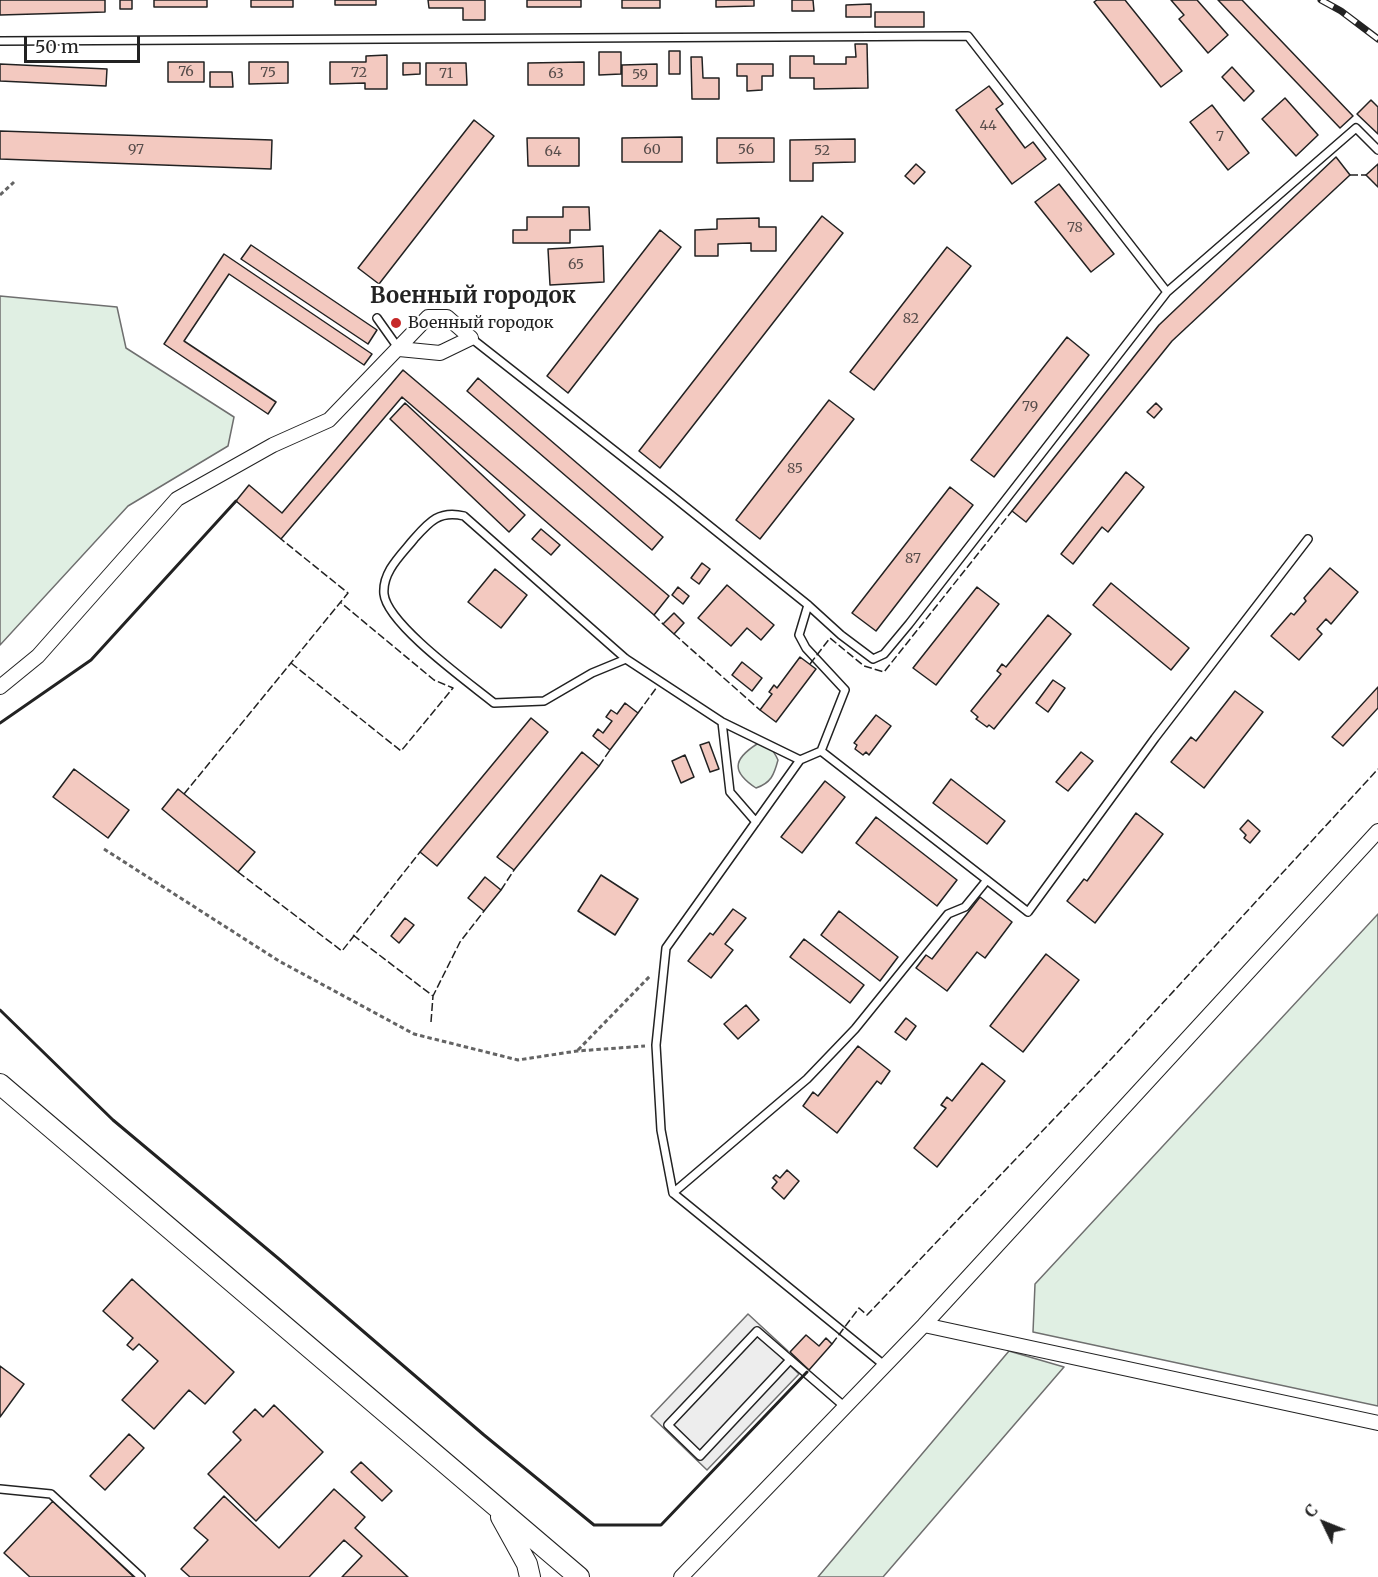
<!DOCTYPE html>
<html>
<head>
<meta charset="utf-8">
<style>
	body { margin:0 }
	#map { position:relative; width:1378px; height:1577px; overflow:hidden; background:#fff; font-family:Merriweather,serif }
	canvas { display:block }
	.north { position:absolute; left:1294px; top:1493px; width:60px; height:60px; -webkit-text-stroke:4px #fff; paint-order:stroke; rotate:313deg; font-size:16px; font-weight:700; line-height:24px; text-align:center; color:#222 }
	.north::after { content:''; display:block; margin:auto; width:21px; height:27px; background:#222; clip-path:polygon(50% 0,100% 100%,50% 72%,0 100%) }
	.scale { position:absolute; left:24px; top:36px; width:116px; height:27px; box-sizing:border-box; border:3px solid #222; border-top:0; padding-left:8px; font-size:18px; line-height:21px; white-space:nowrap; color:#222; -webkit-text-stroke:4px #fff; paint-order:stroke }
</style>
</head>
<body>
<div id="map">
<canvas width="1378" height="1577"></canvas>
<div class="north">С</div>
<div class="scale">50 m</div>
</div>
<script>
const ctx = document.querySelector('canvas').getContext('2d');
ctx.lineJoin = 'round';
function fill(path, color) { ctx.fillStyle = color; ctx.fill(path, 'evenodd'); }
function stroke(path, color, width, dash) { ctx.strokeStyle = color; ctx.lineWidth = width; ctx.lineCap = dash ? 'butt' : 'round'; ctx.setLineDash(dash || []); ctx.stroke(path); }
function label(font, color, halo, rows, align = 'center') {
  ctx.font = font + ' Merriweather,serif'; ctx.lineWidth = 4.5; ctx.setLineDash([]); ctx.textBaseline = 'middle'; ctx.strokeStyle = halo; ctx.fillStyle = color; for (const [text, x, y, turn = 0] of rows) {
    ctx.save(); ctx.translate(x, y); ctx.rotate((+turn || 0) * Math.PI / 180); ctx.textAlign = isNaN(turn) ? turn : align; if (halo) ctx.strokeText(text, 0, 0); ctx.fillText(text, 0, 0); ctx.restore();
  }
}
const green = new Path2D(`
	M0,296L117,307L126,348L234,417L228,446L128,506L0,645Z
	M757,744C769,745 773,749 778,760C774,775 771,783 756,788C732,772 732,760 757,744Z
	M1378,914V1406L1033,1332L1035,1284Z
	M1009,1351L1064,1367L883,1577H818Z`);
const parking = new Path2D(`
	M748,1314L788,1351L782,1358L799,1374L707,1470L651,1416Z`);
const building = new Path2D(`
	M0,0H105V12L0,15Z
	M120,0H132V9H120Z
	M154,0H207V7H154Z
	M251,0H293V7H251Z
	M335,0H376V5H335Z
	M428,0H485V20H463V8H429Z
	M527,0H581V7H527Z
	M622,0H660V8H622Z
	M716,0H754V6L716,7Z
	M792,0H813L814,11H792Z
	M1097,0H1125L1182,71L1161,87L1094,2Z
	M1171,0H1197L1228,35L1208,53L1179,19L1184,15Z
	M1218,0H1242L1353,116L1340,128Z
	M871,4V17H846V5Z
	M875,12H924V27H875Z
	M855,44H867L868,88L814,89V78H790V56H814V64H846V57H856Z
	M669,51H680V74H669Z
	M599,52H621V74L599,75Z
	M387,55V89H365V83L330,84V62H366V56Z
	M691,57H702L703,78H719V99H692Z
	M168,62H204V82H168Z
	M249,62H288V83L249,84Z
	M584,62V85H528V63Z
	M403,63H420V74L403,75Z
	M426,63H466L467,85H426Z
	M0,64L107,69L106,86L0,81Z
	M657,64V86H622V65Z
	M737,64H773V76H762V90L747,91V76H737Z
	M1232,67L1254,91L1244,101L1222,77Z
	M210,72H232L233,87H210Z
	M989,86L1003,104L996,109L1025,148L1033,142L1046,159L1012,184L956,110Z
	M1285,98L1318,135L1296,156L1262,119Z
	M1371,100L1378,107V134L1357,114Z
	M1212,105L1249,153L1228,170L1190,122Z
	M474,120L494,136L379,284L358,268Z
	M0,131L272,140L271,169L0,159Z
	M682,137V162H622V138Z
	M527,138H579V166H528Z
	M717,138H774V162L717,163Z
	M855,139V162L813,163V181H790V140Z
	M1336,157L1350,175L1172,341L1026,522L1012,511L1159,325Z
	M916,164L925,172L914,184L905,176Z
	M1378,164V187L1366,175Z
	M1059,184L1114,254L1091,272L1035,202Z
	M563,207H589L590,230H570V243H513V230H527V217H563Z
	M822,216L843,233L660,468L639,451Z
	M759,218V227H776V251H751V243L718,244V256H695V230L717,229V219Z
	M660,230L681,247L568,393L547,376Z
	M251,245L377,330L368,344L241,259Z
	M603,246L604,282L550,285L548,249Z
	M947,247L971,266L874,390L850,372Z
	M224,254L372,354L364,365L229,274L184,341L276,402L268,414L164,344Z
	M1067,337L1089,355L994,477L971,460Z
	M403,370L669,596L654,615L402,397L281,539L236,501L249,485L282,513Z
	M478,378L663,537L652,550L467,391Z
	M829,400L854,419L760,539L736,520Z
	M405,403L525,515L509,532L390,419Z
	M1156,403L1162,409L1154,418L1147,412Z
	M1126,472L1144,487L1108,532L1102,527L1073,564L1061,554Z
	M950,487L973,505L876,631L852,613Z
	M541,529L560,545L551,555L532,539Z
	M702,563L710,569L699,584L691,578Z
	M1330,568L1358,592L1331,624L1326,619L1317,629L1322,634L1299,660L1271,636L1291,613L1294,615L1306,601L1304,598Z
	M495,569L527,595L501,628L468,602Z
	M1111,583L1189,648L1171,670L1093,605Z
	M727,585L774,625L761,640L747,628L731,646L698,618Z
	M678,587L689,596L683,604L672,595Z
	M977,587L999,604L936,685L913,668Z
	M674,613L684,623L674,634L663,624Z
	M1048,615L1071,634L994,729L989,725L987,727L976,719L978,717L971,711L1001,674L997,671L1002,664L1006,667Z
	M800,657L816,669L776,722L760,710L772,694L769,692L774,685L777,688Z
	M742,662L762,678L752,691L732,675Z
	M1053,680L1065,688L1048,712L1036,703Z
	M1378,687V708L1343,746L1332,737Z
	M1235,691L1263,712L1204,788L1171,762L1191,737L1196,741Z
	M625,703L638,713L610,750L593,736L598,729L603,733L612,721L606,717L611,710L617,714Z
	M876,715L891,726L869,755L866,752L863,755L855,749L857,745L854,743Z
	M531,718L548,732L437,866L420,852Z
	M709,742L719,769L710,772L700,745Z
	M582,752L599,766L514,870L497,857Z
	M1081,752L1093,761L1068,791L1056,782Z
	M685,755L694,777L681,783L672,761Z
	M74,769L129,810L108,838L53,797Z
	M951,779L1005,821L987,844L933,803Z
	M825,781L845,797L802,853L781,837Z
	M178,789L255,852L238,872L162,809Z
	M1136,813L1163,834L1095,923L1067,901L1084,879L1087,881Z
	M876,817L957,880L937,906L856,843Z
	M1248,820L1260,831L1250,843L1244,838L1246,835L1240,829Z
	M601,875L638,899L615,935L578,911Z
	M485,877L501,890L484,911L468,898Z
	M980,897L1012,922L985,958L977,952L947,991L916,968L926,955L932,959Z
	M733,909L746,918L725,944L733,950L711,978L688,961L710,933L713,935Z
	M839,911L898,957L880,981L821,935Z
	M405,918L414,925L399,943L391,936Z
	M804,939L864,985L850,1003L790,957Z
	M1046,954L1079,980L1023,1052L990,1026Z
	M746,1005L759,1020L738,1039L724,1024Z
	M906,1018L916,1026L906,1040L895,1032Z
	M858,1046L890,1071L881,1084L877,1081L837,1133L803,1106L813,1092L818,1096Z
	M982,1063L1005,1081L937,1167L914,1148L946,1108L941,1105L947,1097L952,1101Z
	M787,1170L799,1181L784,1199L772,1188L777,1182L773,1178L776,1175L780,1178Z
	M132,1279L234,1372L205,1404L189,1390L154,1429L122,1400L158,1361L139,1344L133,1350L127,1345L133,1338L103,1311Z
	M806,1335L819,1346L826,1338L832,1344L809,1370L790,1352Z
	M0,1366L24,1384L0,1417Z
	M274,1405L323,1452L256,1521L208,1474L241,1440L233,1432L255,1409L263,1417Z
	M129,1434L144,1448L105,1490L90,1476Z
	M361,1462L392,1491L382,1501L351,1472Z
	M334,1489L365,1517L355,1528L408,1577H342L362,1556L344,1540L309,1577H190L181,1569L208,1540L194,1528L224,1496L279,1548Z
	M53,1501L134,1577H30L4,1553Z`);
const path = new Path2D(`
	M0,195L14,182
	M104,849L279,961L414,1034L518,1060L577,1051L645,1046
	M578,1050L651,975`);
const service = new Path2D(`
	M0,41L968,36L1167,292
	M377,318L399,349
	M471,338L671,495L808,605L841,635L873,659L884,654L909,624L1167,292L1356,128L1378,150
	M808,605L799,635L806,648L845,690L821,751L1028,912L1155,738L1308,539
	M626,659L592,673L544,701L494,703C468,682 387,624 384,594C382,572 401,555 414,539C429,522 439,510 464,516L626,659L722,722L800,760
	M722,722L730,792L756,822
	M673,1193L661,1130L656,1045L666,948L800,760L821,751
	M790,1360L700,1456L668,1425L757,1331L845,1407
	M884,1365L673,1193L807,1079L855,1029L948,914L965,907L987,880
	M0,1489L51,1494L141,1577`);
const minor = new Path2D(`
	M0,687L38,656L177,499L273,445L329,420L428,317H447L471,338L440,353L399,349
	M924,1325L1378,1423
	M681,1577L924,1325L1378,831`);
const secondary = new Path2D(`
	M0,1084L579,1577
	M501,1517L527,1564L530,1577`);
const rail = new Path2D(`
	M1321,0L1341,11L1378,39`);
const fence = new Path2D(`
	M1350,175H1366
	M654,615L663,624
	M674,634L760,710
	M291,663L401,751L453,688L434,680L340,602
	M810,664L830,638L864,666L884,672L1012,511
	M638,713L657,687
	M599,766L610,750
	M184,794L348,593L281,539
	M238,872L342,951L420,852
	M501,890L514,870
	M353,935L433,996L460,942L484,911
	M431,1022L433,996
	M832,1344L859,1308L867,1315L1113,1057L1378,769`);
const wall = new Path2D(`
	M0,723L91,660L236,501
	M0,1010L113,1120L279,1259L484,1435L594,1525H661L807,1372`);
const markers = [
	[396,323,6,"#c62828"]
];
const numberNames = [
	["76",186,72],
	["75",268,73],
	["72",359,73],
	["71",446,74],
	["63",556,74],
	["59",640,75],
	["44",988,126],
	["7",1220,137],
	["97",136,150],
	["60",652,150],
	["56",746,150],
	["52",822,151],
	["64",553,152],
	["78",1075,228],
	["65",576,265],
	["82",911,319],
	["79",1030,407],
	["85",795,469],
	["87",913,559]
];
const poiNames = [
	["Военный городок",408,323]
];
const districtNames = [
	["Военный городок",473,297]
];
fill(green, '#e0efe3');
stroke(green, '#6f6f6f', 1.5);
fill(parking, '#ededed');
stroke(parking, '#6f6f6f', 1.5);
fill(building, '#f3c9c0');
stroke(building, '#222', 1.5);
stroke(service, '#222', 10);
stroke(minor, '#222', 16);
stroke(secondary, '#222', 22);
stroke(path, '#646464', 3, [4.5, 3]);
stroke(service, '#fff', 7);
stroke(minor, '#fff', 14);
stroke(secondary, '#fff', 20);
stroke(rail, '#222', 7);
stroke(rail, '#fff', 4.5, [14]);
stroke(fence, '#222', 1.5, [8, 3]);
stroke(wall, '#222', 3);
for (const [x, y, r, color] of markers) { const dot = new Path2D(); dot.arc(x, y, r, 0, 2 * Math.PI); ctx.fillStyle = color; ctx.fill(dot); stroke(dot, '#fff', 2); }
label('14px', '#564c4a', null, numberNames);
label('16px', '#222', '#fff', poiNames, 'left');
label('bold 22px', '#222', '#fff', districtNames);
</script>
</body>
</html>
